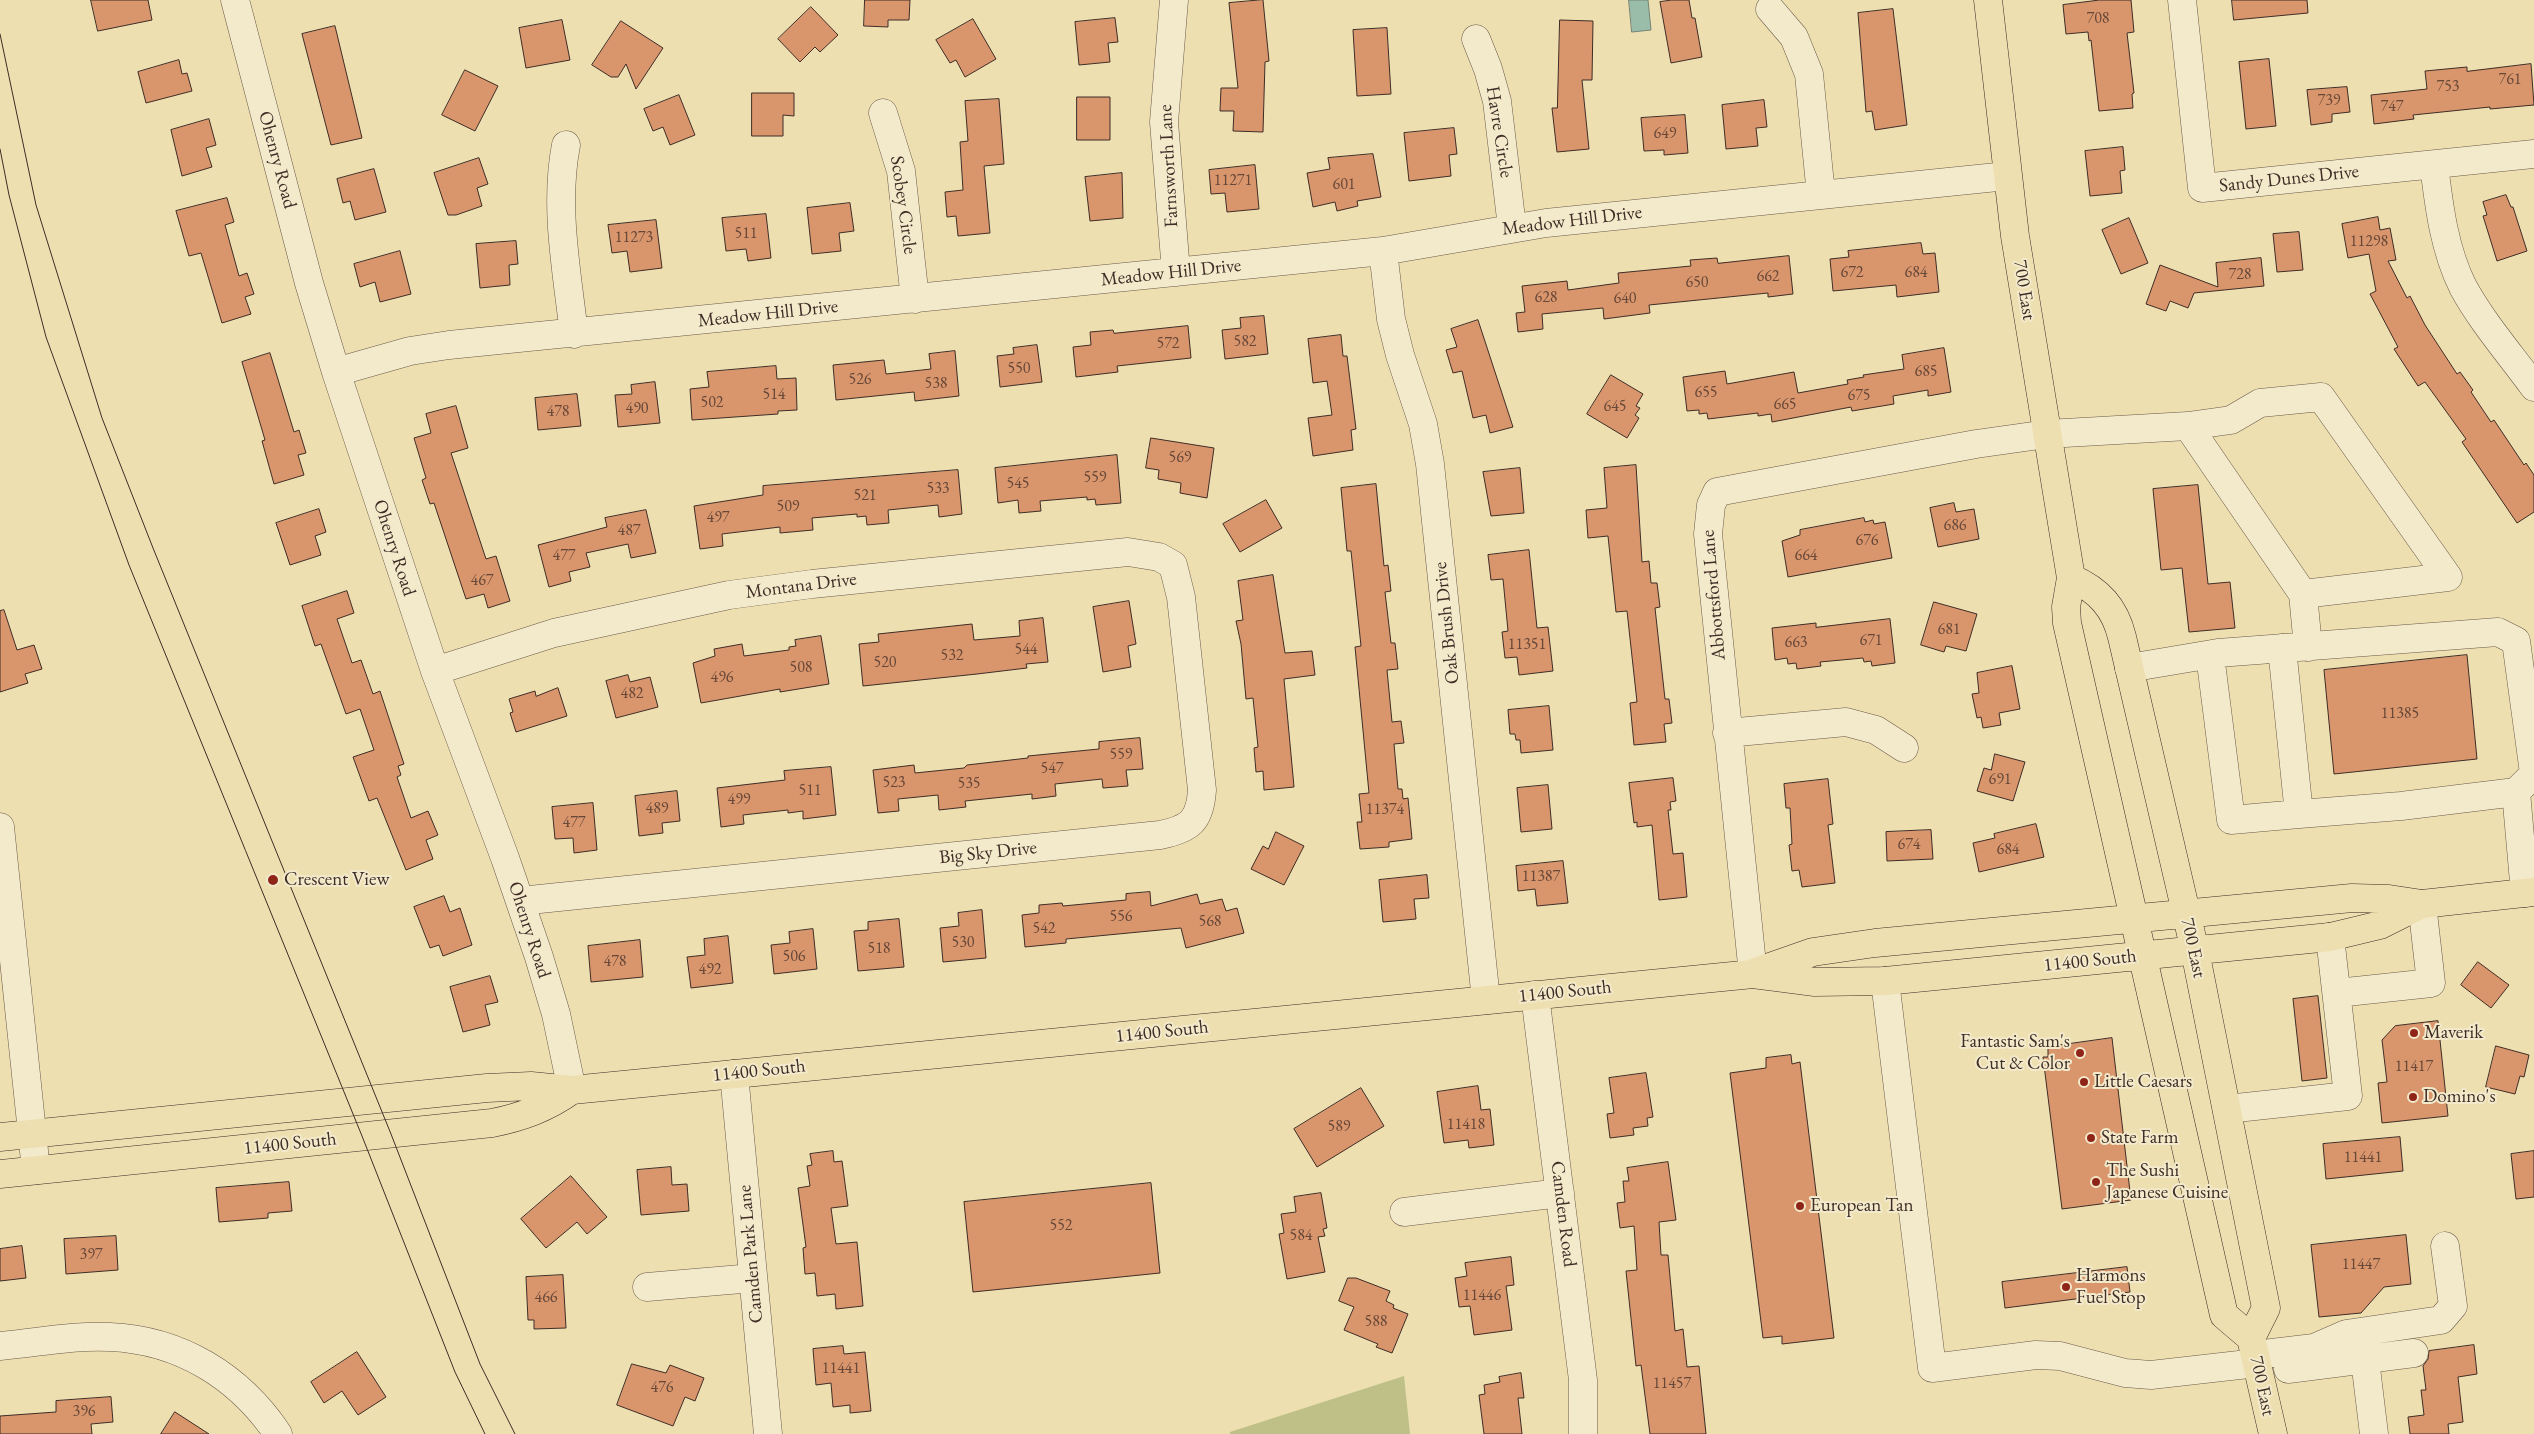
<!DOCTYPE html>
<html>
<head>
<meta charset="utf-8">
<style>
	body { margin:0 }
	canvas { display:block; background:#eddfb0 }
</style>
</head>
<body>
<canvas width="2534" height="1434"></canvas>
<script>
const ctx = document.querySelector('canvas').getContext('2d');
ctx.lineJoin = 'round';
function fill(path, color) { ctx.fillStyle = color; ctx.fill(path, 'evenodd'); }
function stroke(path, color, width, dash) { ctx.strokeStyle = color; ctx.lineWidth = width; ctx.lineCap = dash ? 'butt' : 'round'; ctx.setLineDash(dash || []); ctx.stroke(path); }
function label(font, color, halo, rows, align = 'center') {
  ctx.font = font + ' "EB Garamond",serif'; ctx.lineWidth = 4; ctx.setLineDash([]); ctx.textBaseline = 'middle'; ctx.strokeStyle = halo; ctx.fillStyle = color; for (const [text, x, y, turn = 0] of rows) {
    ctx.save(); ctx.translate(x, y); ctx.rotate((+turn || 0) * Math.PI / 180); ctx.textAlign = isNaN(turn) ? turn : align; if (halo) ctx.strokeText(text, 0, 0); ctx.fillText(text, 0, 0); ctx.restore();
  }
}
const green = new Path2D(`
	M1404,1376L1410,1434H1230V1432Z`);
const water = new Path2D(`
	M1629,0H1648L1651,30L1632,32Z`);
const building = new Path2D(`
	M91,0H148L152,20L98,31Z
	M865,0H910L909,20H888V27L864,26Z
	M1263,0L1269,61L1265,62L1263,132L1233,131L1234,111H1220L1221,88H1238L1229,3Z
	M1672,0H1689L1692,18H1695L1702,57L1671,63L1660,2Z
	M2100,0H2131L2134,32L2127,33L2134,93L2132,94L2133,108L2099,111L2091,40L2089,41L2088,32L2066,34L2063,5Z
	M2232,0H2307L2308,13L2234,20Z
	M811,7L838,35L820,52L815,47L800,62L778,39Z
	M1893,9L1907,125L1875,130L1872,111L1866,112L1858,13Z
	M1115,18L1118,42L1108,43L1110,62L1079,65L1075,22Z
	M973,19L996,59L965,77L956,60L950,63L936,40Z
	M562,20L570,60L526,68L519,28Z
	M1560,20L1593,21L1592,80H1582L1589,149L1557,152L1552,108H1557Z
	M621,21L663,48L636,89L626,64L618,77H611L592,65Z
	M335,26L362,138L331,145L302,34Z
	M1387,28L1391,94L1357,96L1353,30Z
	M2269,59L2276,126L2246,129L2239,62Z
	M179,60L182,74L187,73L192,91L146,103L138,72Z
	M2531,64L2534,105L2490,109V107L2413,115L2414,119L2374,124L2371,95L2427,89L2425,71L2467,67V71Z
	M465,70L498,86L475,131L442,115Z
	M2347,87L2350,112L2332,114V122L2311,125L2307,90Z
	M752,93H794V116L783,115V136H752Z
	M679,95L695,135L670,145L663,127L653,131L644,109Z
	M1077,97H1110V140H1077Z
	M999,99L1004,164L984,166L990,233L958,236L956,216L947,217L945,192L963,190L960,142L968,141L965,101Z
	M1764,100L1767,127L1756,128L1758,146L1726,149L1722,105Z
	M1685,115L1688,153L1664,155V150L1644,151L1641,118Z
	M209,119L216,145L206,148L212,167L182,176L171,130Z
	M1454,128L1457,154L1449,155L1451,176L1409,181L1404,133Z
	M2123,147L2125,170L2120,171L2122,193L2090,196L2085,151Z
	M1373,154L1381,197L1357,201L1358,206L1337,211L1335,202L1313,207L1307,173L1330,169L1328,158Z
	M479,158L488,184L477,188L482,206L456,215H448L434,173Z
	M1255,165L1259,209L1227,212L1225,193L1211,194L1209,170Z
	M374,169L386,212L355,220L350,201L343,203L337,179Z
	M1122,173L1123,218L1090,221L1085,177Z
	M2506,195L2511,207H2513L2527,251L2497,261L2483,216L2487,215L2483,202Z
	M227,198L234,222L225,225L239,276L247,273L254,294L245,297L251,314L222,323L201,253L189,256L176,211Z
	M850,203L854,231L839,233L841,251L812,254L807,208Z
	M766,214L771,258L748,261L746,249L726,251L722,218Z
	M2378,217L2380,230L2390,228L2396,260L2388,261L2407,298L2410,296L2425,325L2457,374L2460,372L2473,390L2471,392L2491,422L2494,420L2524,465L2526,463L2534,475V512L2517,523L2462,442L2466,439L2425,382L2418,386L2394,349L2398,347L2370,294L2376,291L2369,254L2348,258L2342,224Z
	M2129,218L2148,263L2121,274L2102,230Z
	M656,220L662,268L630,272L627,251L612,253L608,225Z
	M2299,232L2303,270L2277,272L2273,234Z
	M516,241L518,264L509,265L510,285L480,288L476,244Z
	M1921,243L1923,254L1935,253L1939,292L1897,297L1896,285L1833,291L1830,259L1849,257L1848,251Z
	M400,251L411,294L380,302L375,282L360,287L354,264Z
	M1789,256L1793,294L1768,297V293L1649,305L1650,313L1604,319L1603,308L1542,314L1543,329L1518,332L1516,313L1525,312L1522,286L1567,281L1568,290L1619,283L1618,273L1691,266L1690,260L1717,258L1718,263Z
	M2261,258L2264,286L2194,293L2188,308L2170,301L2166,311L2146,304L2160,265L2218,287L2216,263Z
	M1264,316L1268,354L1225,359L1222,330L1241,328L1240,318Z
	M1478,320L1513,427L1490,433L1486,415L1473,418L1462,371L1453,373L1446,350L1457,347L1451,329Z
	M1188,326L1191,358L1117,366L1118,372L1076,377L1073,347L1091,345L1090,332L1113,330L1114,333Z
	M1341,335L1343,356H1347L1356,429L1351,430L1353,450L1313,456L1308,418L1332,415L1327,381L1313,383L1308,339Z
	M1037,345L1042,382L1000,387L997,356L1014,354L1013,348Z
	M1944,348L1951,392L1928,396V390L1893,396L1894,404L1852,411L1851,407L1772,422L1771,414L1758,416V413L1708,419L1707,413L1699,414V410L1687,411L1683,377L1725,371L1727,384L1794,372L1798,393L1848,384L1847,380L1864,377L1863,375L1904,369L1902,355Z
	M955,351L959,396L915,401L914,392L836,400L833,365L884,360L886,374L931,369L929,354Z
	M270,353L294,432L299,430L306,453L298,455L304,475L274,484L262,441L265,440L242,362Z
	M776,366L777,379L796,378L797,410L778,411V414L692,420L690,389L709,387L707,372Z
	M1611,375L1643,394L1636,406L1640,408L1635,415L1639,418L1627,438L1587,414Z
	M655,382L660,423L618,427L615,395L632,394L631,385Z
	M577,394L581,426L538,430L535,398Z
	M456,406L468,448L451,453L486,559L496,556L510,601L488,608L484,594L466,599L434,503L430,504L422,480L426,478L414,438L431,433L426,414Z
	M1151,438L1214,448L1207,498L1180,493L1181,483L1158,479L1159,470L1146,468Z
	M1117,455L1121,503L1096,505L1095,499L1087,500V497L1040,501L1041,511L1019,513L1018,500L998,503L995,468Z
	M1636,465L1642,562L1649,561L1651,583H1657L1660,607L1655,608L1665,699H1669L1672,723L1664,724L1666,742L1634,745L1630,703L1637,702L1627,611L1616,612L1608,536L1588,538L1586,510L1607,508L1604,468Z
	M1520,468L1524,513L1491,516L1483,472Z
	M958,470L962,514L939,517L938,505L888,510L889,523L867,525L866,516L857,517V514L812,518L813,530L780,533V527L722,534L723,546L700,549L694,506L763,495V486Z
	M1376,484L1384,566L1388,565L1391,591L1385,592L1391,643H1395L1398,669L1387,670L1392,722L1401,721L1404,743L1394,744L1398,789H1402L1403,799L1408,798L1412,839L1389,842V847L1360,849L1357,822H1362L1359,794L1369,793L1355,647L1361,646L1351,551H1347L1341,488Z
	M2198,485L2208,584L2230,582L2235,628L2189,632L2182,568L2161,570L2153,489Z
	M1266,500L1282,528L1240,552L1223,524Z
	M1954,503L1956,512L1974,509L1979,539L1938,547L1930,508Z
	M319,509L326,532L315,536L321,555L290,565L276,523Z
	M646,510L656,553L631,558L628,544L586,553L590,567L569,572L571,581L549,587L538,545L607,527L605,518Z
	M1864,518L1865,522L1873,520L1874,524L1885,522L1892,558L1788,577L1782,541L1800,535V530Z
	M1529,550L1537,628L1548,627L1553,671L1519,675L1517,657L1505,658L1502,632L1508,631L1503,579L1491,580L1488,555Z
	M1273,575L1285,653L1312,651L1315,675L1284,679L1294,787L1264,790L1263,771L1256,772L1254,748L1258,747L1253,698L1246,699L1241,644L1236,621L1243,620L1238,581Z
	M347,591L354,613L337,619L352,663L361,660L373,694L380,691L404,764L398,766L401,775L397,777L411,818L428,811L438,835L426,840L433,859L406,870L377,798L369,801L353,757L374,750L360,709L346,714L321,644L315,646L302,606Z
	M1129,601L1136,644L1128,646L1131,667L1103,672L1093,607Z
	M1934,602L1977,614L1966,651L1946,646L1944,652L1921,645Z
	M4,610L17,650L34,645L42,669L25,674L28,683L0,692V611Z
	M1043,618L1048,662L1026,664L1027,668L977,674L863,686L859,644L879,642L878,634L972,624L974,640L1020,636L1019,621Z
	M1890,619L1895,663L1872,666L1871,661L1864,662L1863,658L1820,662L1821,666L1797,669L1796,663L1788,664L1787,658L1775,660L1772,628L1816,623V627Z
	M821,636L829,684L780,692V689L701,703L693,663L715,656L714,649L742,644L744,656L789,650V647L796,646L795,640Z
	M2467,655L2477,759L2334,774L2324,670Z
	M2012,666L2020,709L1999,713L2001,725L1983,728L1981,717L1977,718L1972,694L1979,693L1977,673Z
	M628,675L630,682L650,677L658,707L616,718L606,681Z
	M558,688L567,716L516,732L510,713L513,712L509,699L535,691L536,696Z
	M1549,706L1553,750L1521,753L1520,740H1516L1515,734H1510L1508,710Z
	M1140,738L1143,769L1126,770L1128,786L1103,788L1102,779L1055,784L1056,796L1032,799V794L965,801L966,807L939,810L938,795L898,799L899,811L878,813L873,770L914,765L915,773L964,768L967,765L1028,758V756L1099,749V742Z
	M1995,754L2025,762L2013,801L1977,791L1984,768L1991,770Z
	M831,767L836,815L803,819V811L788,813V810L743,815L744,824L721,827L717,788L785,780L784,771Z
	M1673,778L1676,801L1670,802L1671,810H1668L1673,854L1683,853L1687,897L1659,900L1652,825L1637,827V822L1634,823L1629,783Z
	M1828,779L1833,824L1828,825L1835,883L1802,887L1799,870L1792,871L1789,845L1792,844L1790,808H1786L1784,784Z
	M1548,785L1552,829L1521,832L1517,788Z
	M677,791L680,821L662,823L663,833L639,836L635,796Z
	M593,803L597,850L574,853L573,838L555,839L552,807Z
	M2036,824L2044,857L1979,872L1973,843L1995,838L1994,834Z
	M1931,830L1933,859L1887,861L1886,832Z
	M1276,832L1304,846L1284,885L1251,869L1263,846L1268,849Z
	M1563,861L1568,903L1537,906L1535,889L1518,891L1516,866Z
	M1427,875L1429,898L1414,899L1416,919L1383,922L1379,880Z
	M1150,892L1151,906L1197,894L1200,904L1222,899L1226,911L1237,908L1244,933L1186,948L1181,928L1066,939V943L1025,947L1022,915L1039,913V905L1062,903L1063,906L1126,900V894Z
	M444,896L450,912L460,908L472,945L443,956L439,945L430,948L414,907Z
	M982,910L986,958L943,962L940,928L959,926L958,913Z
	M899,919L904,967L858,971L854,931L868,930V922Z
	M813,929L817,969L774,974L771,945L790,943L789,932Z
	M728,936L733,983L691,988L687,957L705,955L704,939Z
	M640,940L643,977L591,982L588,946Z
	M2478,962L2509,985L2491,1008L2461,985Z
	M490,976L498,1002L485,1005L490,1025L463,1032L450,987Z
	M2318,996L2327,1078L2302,1081L2293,999Z
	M2438,1021L2448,1116L2382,1123L2378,1083L2387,1082L2382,1040L2395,1026Z
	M2112,1038L2131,1200L2062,1209L2043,1057H2048V1047Z
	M2496,1046L2529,1055L2524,1077L2520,1076L2515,1094L2486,1087Z
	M1791,1055L1792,1064L1800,1062L1834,1338L1782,1344V1336L1763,1338L1730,1073L1766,1068V1058Z
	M1646,1073L1653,1117L1647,1118L1648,1126L1633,1128L1634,1135L1610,1138L1607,1114L1614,1113L1609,1078Z
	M1478,1086L1481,1110L1490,1109L1494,1145L1469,1148L1468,1140L1444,1143L1437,1092Z
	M1361,1088L1384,1126L1317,1167L1294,1129Z
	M2400,1137L2403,1171L2326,1179L2323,1144Z
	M833,1151L834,1162L842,1161L848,1206L831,1208L836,1244L857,1242L863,1306L836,1309L835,1294L817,1296L815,1273L805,1274L803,1248L806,1247L798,1188L810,1186L807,1166L812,1165L810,1154Z
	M2534,1151V1197L2516,1199L2511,1154Z
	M1668,1162L1676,1220L1659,1222L1661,1255H1668L1675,1331L1683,1329L1687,1367L1699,1366L1706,1434H1650L1641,1365L1636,1366L1626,1271L1637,1270L1634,1226L1620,1228L1617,1203L1625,1202L1623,1181H1629L1627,1168Z
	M671,1167L672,1185L687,1184L689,1211L641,1215L637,1170Z
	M571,1176L607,1217L587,1234L577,1222L546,1248L521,1219Z
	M289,1182L292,1211L268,1213V1218L219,1222L216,1188Z
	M1151,1183L1160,1273L973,1292L964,1202Z
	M1321,1193L1327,1228L1323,1229L1325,1236L1318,1237L1325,1272L1287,1279L1279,1234L1284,1233L1281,1214L1296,1212L1294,1197Z
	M2406,1235L2411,1284L2384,1287L2361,1313L2319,1317L2311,1245Z
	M116,1236L118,1270L66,1274L64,1239Z
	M22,1246L26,1278L0,1281V1249Z
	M1511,1257L1514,1285L1506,1286L1512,1330L1474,1335L1470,1306L1459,1307L1455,1278L1467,1276L1465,1263Z
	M2127,1267L2130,1292L2005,1308L2002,1282Z
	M563,1275L566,1328L534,1329V1320H528L526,1277Z
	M1348,1278H1356L1390,1291L1386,1301L1394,1305L1393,1308L1408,1314L1392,1353L1376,1347L1378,1344L1344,1330L1354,1307L1339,1301Z
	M2474,1345L2477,1374L2458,1377L2463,1422L2448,1424L2449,1434H2410L2408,1417L2424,1415L2421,1390H2426L2423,1366L2428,1359L2429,1351Z
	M843,1346L844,1354L865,1352L871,1411L850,1413V1405L833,1407L831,1383L816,1385L813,1349Z
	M357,1352L386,1397L358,1415L342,1391L324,1403L311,1382Z
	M632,1364L666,1373L670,1365L704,1378L695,1401L685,1397L673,1426L617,1405Z
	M1521,1373L1524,1398H1518L1522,1434H1484L1479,1395L1485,1394L1484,1385L1500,1382L1499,1377Z
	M111,1397L113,1422L91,1424L92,1434H0V1416L56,1412V1401Z
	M175,1412L209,1434H161Z`);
const minor = new Path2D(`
	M235,0L309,283L336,372L435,671L505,858L539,957L556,1014L572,1090
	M1174,0L1164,122L1176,272
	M2182,0L2202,188L2534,154
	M1770,9L1794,37L1809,74L1821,195
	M1476,39L1488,69L1497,101L1512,227
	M883,113L901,171L915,299
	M566,145C554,207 567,272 574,334
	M2434,165C2439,206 2444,249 2463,287C2482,322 2510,354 2534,387
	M1383,251L1391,319L1400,355L1423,424L1430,464L1486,1000
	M336,372L410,351L449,345L1383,251L1546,223L2007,176
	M2303,594L2308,647
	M2282,648L2299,814L2401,806L2516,792
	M2210,655L2231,820L2299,814
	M2129,668L2218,653L2498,632L2516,641L2534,773
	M435,671L554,633L729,595L812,584L1128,552L1159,557L1173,565L1181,597L1202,790C1200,821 1190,829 1160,835L520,901
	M1727,733L1846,722L1876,730L1904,748
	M0,827L36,1170
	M2525,893L2516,792L2528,780
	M1753,974L1708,534L1711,505L1717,492L1976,444L2047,434L2188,426L2231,420L2260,403L2321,397L2448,577L2303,594L2188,426
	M1885,981L1932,1368L2036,1355L2060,1356L2125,1373L2151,1375L2257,1363
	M2337,993L2431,983L2422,904
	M1535,995L1583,1380V1434
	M734,1074L768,1434
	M2227,1109L2348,1096L2330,937
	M1404,1212L1560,1193
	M647,1287L753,1278
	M0,1346C36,1343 74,1335 110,1337C180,1340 239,1376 278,1434
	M2255,1355L2314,1348L2346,1334L2441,1320L2453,1306L2445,1246
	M2365,1360L2374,1434
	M2288,1369L2414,1353`);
const major = new Path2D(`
	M1988,0L2015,236L2071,578L2066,607L2067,623L2224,1315L2251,1338L2273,1434
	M2071,578C2099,590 2115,608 2122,637L2195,951L2266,1308L2251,1338
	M1753,973L1813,952L1875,943L2352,898L2389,899L2422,904L2534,892
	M0,1137L487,1088L531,1086L572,1090L1753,974L1815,982L1885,981L2330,937L2380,925L2422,904
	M0,1174L492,1123C522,1117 547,1108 572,1090`);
const tram = new Path2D(`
	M0,34L36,205L102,418L153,548L391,1134L480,1364L515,1434
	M0,149L9,195L46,337L129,565L362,1136L455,1372L485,1434`);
const markers = [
	[273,880,6,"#8f2418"],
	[2414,1033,5,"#8f2418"],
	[2080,1053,5,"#8f2418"],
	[2084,1082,5,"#8f2418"],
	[2413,1097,5,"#8f2418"],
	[2091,1138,5,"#8f2418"],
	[2096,1182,5,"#8f2418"],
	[1800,1206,5,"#8f2418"],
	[2066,1287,5,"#8f2418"]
];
const numberNames = [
	["708",2098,19],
	["761",2510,80],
	["753",2448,87],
	["739",2329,101],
	["747",2392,107],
	["649",1665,134],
	["11271",1233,181],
	["601",1344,185],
	["511",746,234],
	["11273",634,238],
	["11298",2369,242],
	["672",1852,273],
	["684",1916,273],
	["728",2240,275],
	["662",1768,277],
	["650",1697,283],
	["628",1546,298],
	["640",1625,299],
	["582",1245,342],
	["572",1168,344],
	["550",1019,369],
	["685",1926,372],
	["526",860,380],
	["538",936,384],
	["655",1706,393],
	["514",774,395],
	["675",1859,396],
	["502",712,403],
	["665",1785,405],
	["645",1615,407],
	["490",637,409],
	["478",558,412],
	["569",1180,458],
	["559",1095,478],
	["545",1018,484],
	["533",938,489],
	["521",865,496],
	["509",788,507],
	["497",718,518],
	["686",1955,526],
	["487",629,531],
	["676",1867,541],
	["477",564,556],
	["664",1806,556],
	["467",482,581],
	["681",1949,630],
	["671",1871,641],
	["663",1796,643],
	["11351",1527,645],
	["544",1026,650],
	["532",952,656],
	["520",885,663],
	["508",801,668],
	["496",722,678],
	["482",632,694],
	["11385",2400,714],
	["559",1121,755],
	["547",1052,769],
	["691",2000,780],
	["523",894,783],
	["535",969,784],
	["511",810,791],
	["499",739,800],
	["489",657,809],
	["11374",1385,810],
	["477",574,823],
	["674",1909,845],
	["684",2008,850],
	["11387",1541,877],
	["556",1121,917],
	["568",1210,922],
	["542",1044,929],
	["530",963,943],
	["518",879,949],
	["506",794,957],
	["478",615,962],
	["492",710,970],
	["11417",2414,1067],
	["11418",1466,1125],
	["589",1339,1127],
	["11441",2363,1158],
	["552",1061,1226],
	["584",1301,1236],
	["397",91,1255],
	["11447",2361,1265],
	["11446",1482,1296],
	["466",546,1298],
	["588",1376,1322],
	["11441",841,1369],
	["11457",1672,1384],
	["476",662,1388],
	["396",84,1412]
];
const streetNames = [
	["Havre Circle",1499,132,81],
	["Ohenry Road",277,160,75],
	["Farnsworth Lane",1169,166,-93],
	["Sandy Dunes Drive",2289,179,-6],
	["Scobey Circle",903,205,82],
	["Meadow Hill Drive",1572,221,-7],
	["Meadow Hill Drive",1171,273,-6],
	["700 East",2024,290,81],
	["Meadow Hill Drive",768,314,-6],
	["Ohenry Road",394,548,72],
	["Montana Drive",801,586,-7],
	["Abbottsford Lane",1714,595,-95],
	["Oak Brush Drive",1447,623,-96],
	["Big Sky Drive",988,853,-6],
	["Ohenry Road",529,930,72],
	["700 East",2193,948,78],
	["11400 South",2090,961,-6],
	["11400 South",1565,992,-6],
	["11400 South",1162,1032,-6],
	["11400 South",759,1071,-6],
	["11400 South",290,1144,-6],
	["Camden Road",1563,1214,83],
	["Camden Park Lane",751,1254,-95],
	["700 East",2262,1386,78]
];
const poiNames = [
	["Crescent View",284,880],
	["Maverik",2424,1033],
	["Fantastic Sam's",2070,1042,"right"],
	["Cut & Color",2070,1064,"right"],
	["Little Caesars",2094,1082],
	["Domino's",2423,1097],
	["State Farm",2101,1138],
	["The Sushi",2106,1171],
	["Japanese Cuisine",2106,1193],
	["European Tan",1810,1206],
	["Harmons",2076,1276],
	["Fuel Stop",2076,1298]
];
fill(green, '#bfc087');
fill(water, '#99bda9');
stroke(water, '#758375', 1);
fill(building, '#d9956c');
stroke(building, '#3f2d26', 1);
stroke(minor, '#6a5a48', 29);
stroke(major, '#3f2d26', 29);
stroke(minor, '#f3eacc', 28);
stroke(major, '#eddfb0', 28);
stroke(tram, '#3f2d26', 1);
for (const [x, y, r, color] of markers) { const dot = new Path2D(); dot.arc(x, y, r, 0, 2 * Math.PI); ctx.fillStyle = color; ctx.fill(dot); stroke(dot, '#f3eacc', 2); }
label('16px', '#664738', null, numberNames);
label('19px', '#3f2d26', '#f3eacc', streetNames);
label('19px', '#3f2d26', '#f3eacc', poiNames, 'left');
</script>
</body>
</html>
